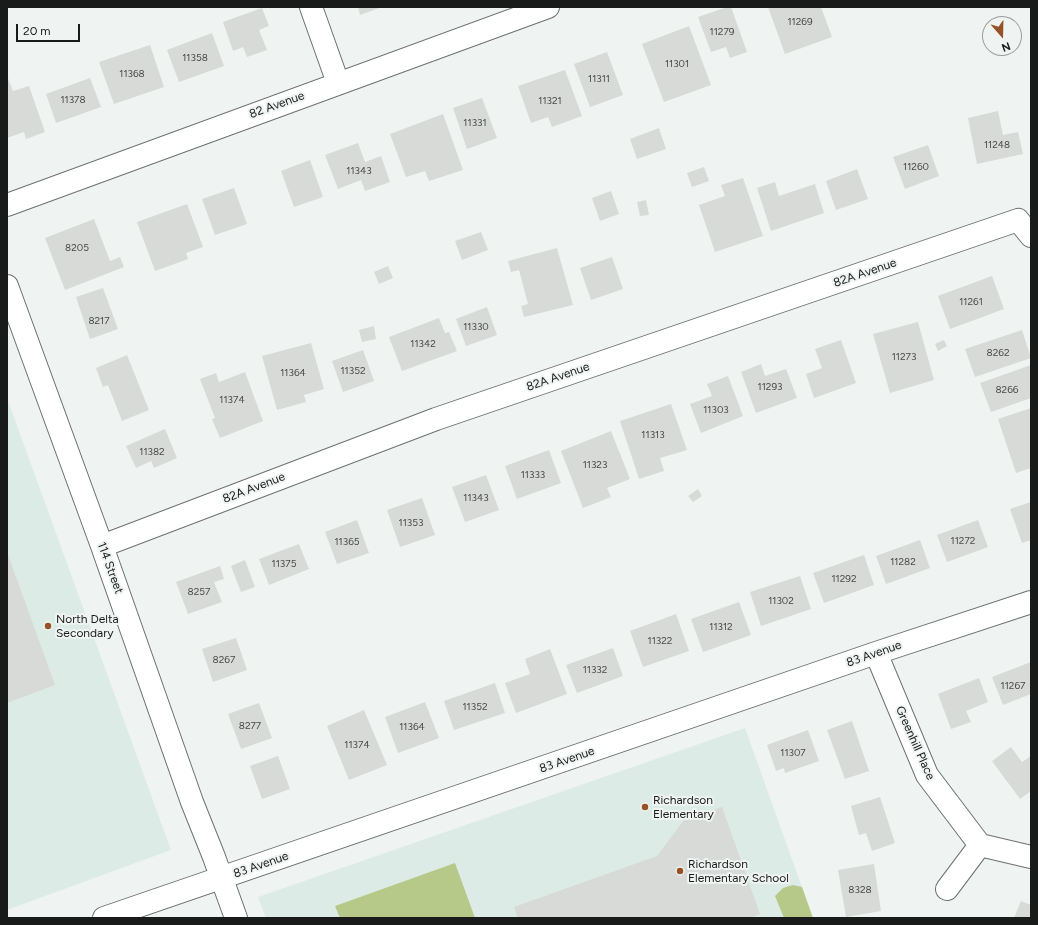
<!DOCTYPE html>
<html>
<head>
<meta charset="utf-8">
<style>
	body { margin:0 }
	#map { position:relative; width:1038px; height:925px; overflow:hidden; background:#eff4f2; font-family:Figtree,sans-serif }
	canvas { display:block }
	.frame { position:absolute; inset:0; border:8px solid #191b1b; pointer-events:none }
	.north { position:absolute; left:982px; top:16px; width:40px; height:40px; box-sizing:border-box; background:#eff4f2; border:1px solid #999d9c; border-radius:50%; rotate:160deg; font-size:11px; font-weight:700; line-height:16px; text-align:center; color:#191b1b }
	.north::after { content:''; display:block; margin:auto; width:14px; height:18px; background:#975127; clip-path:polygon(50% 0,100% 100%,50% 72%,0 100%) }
	.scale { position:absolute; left:16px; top:24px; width:64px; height:18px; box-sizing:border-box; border:2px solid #191b1b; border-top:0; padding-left:5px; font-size:12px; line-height:14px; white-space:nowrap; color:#191b1b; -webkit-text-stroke:3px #eff4f2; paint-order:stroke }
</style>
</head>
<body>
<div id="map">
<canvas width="1038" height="925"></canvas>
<div class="frame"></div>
<div class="north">N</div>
<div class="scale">20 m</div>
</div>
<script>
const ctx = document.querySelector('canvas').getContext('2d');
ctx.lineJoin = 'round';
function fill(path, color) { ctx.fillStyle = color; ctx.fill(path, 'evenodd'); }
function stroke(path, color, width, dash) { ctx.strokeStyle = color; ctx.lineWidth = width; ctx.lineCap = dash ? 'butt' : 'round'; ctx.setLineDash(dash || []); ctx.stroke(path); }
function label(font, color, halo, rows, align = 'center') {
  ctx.font = font + ' Figtree,sans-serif'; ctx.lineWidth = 4; ctx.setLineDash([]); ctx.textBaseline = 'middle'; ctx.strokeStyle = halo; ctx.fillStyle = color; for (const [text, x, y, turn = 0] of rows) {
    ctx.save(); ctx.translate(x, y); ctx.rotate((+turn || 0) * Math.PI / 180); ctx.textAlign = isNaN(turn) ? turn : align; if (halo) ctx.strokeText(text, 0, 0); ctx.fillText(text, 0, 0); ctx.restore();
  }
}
const built = new Path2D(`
	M7,398L171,850L7,910Z
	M745,728L813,918H266L258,897Z`);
const green = new Path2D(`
	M455,863L475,918H340L335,906Z
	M793,885L802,887L813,918H784L775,896L783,888Z`);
const building = new Path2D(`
	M358,7H382L360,15Z
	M727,7H731L747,52L730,58L726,47L711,52L698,17Z
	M768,7H821L832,37L785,54Z
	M262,8L269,26L259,30L267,50L247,57L243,47L233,51L223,22Z
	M689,26L711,85L664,102L642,44Z
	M212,33L224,66L179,82L167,50Z
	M150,45L164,87L114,104L99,62Z
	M607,52L623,95L590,107L574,64Z
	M565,70L582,116L552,127L548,117L531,123L518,86Z
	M7,76L13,91L29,86L45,132L26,139L24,132L7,138Z
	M90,78L101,107L56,123L46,94Z
	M482,98L497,138L467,149L453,108Z
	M998,111L1003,135L1018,132L1023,154L977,164L968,118Z
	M443,114L463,170L429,181L425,171L406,177L390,134Z
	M659,128L666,149L637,159L630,139Z
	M358,143L365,162L381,156L390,182L365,191L361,180L338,189L325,155Z
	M928,145L939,176L905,189L893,157Z
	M310,160L323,197L294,207L281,171Z
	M704,167L709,181L692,187L687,173Z
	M857,169L868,199L836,210L826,181Z
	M743,178L763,236L715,252L699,205L725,196L721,185Z
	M775,182L779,196L815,184L824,213L771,231L757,188Z
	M234,188L247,224L215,235L202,199Z
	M611,191L619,214L600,221L592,198Z
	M646,200L649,215L640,216L637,202Z
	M187,204L203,247L186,253L188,259L155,271L137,222Z
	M94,219L110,261L120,257L124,267L65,290L45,238Z
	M481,232L488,250L462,260L455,241Z
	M557,248L573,305L524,317L521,306L528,304L519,270L511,272L508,261Z
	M612,257L623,289L591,300L580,268Z
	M388,266L393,278L379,284L374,272Z
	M992,276L1004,309L950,329L938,296Z
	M103,288L118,329L90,339L76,297Z
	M487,307L497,335L466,346L456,319Z
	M439,318L445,333L449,332L457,351L402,371L389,337Z
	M918,322L934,380L890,393L873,334Z
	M374,326L376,339L362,342L359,330Z
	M1022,330L1031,358L975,377L965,349Z
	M841,340L856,383L814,398L806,374L822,368L815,349Z
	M944,340L947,346L938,351L935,344Z
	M311,343L324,389L304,395L306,402L277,410L262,356Z
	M363,350L374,381L343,392L332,361Z
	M127,355L149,410L122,421L108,385L103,387L96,368Z
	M761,364L765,376L786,369L797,398L756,413L741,372Z
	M1031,365V398L991,412L980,383Z
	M245,372L263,421L220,438L212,419L215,418L200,379L216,373L219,382Z
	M728,376L743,416L701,433L690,404L712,396L707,384Z
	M671,404L687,450L660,458L664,471L639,479L620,421Z
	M1031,408V468L1016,473L998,419Z
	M165,429L177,458L154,468L151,461L136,468L126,446Z
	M611,431L630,479L607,488L611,497L583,508L561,451Z
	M549,450L561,483L517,499L505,466Z
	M486,475L499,510L465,522L452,487Z
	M698,489L702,496L693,502L688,496Z
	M422,498L435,535L400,547L387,510Z
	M1031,502V540L1022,543L1010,509Z
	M357,520L369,553L337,564L325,532Z
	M978,520L988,547L947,562L937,535Z
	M920,540L930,568L886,584L876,556Z
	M299,544L309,569L269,585L259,559Z
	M7,552L55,685L7,703Z
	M864,555L874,585L824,603L813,573Z
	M245,560L255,587L241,592L231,566Z
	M220,566L224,579L214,582L222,602L188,614L176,582Z
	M800,576L811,609L761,626L750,592Z
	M739,602L751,635L703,652L691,619Z
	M676,614L689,651L643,667L630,631Z
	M236,638L247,670L213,682L202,649Z
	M613,648L623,676L577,693L566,665Z
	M550,649L567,694L516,713L505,683L530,674L525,659Z
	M1031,662V694L1003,705L992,677Z
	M979,678L988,702L966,711L971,722L951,729L938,694Z
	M495,683L505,713L454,730L444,701Z
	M425,702L439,738L398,753L385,717Z
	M259,703L272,738L241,749L228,714Z
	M364,710L387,765L349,780L327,726Z
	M852,721L869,771L845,779L827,730Z
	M808,730L819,761L785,773L784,768L776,771L767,745Z
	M1011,747L1022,762L1031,756V791L1020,799L992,761Z
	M278,756L290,789L262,799L250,766Z
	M880,797L895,843L872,851L866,833L859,835L851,806Z
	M722,807L760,914L750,918H518L514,907L657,856L684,820Z
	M874,864L881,911L846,917L838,870Z
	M1021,901L1031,905V918H1014Z`);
const minor = new Path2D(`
	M311,7L338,83
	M7,205L548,7
	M7,286L102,546L192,802L214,857L236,918
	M102,546L436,419L1018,220L1031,236
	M876,653L927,775L980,845L1031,857
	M947,889L980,845
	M104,918L876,653L1031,602`);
const markers = [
	[48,626,4,"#975127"],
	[645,807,4,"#975127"],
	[680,871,4,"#975127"]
];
const numberNames = [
	["11269",800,22],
	["11279",722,32],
	["11358",195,58],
	["11301",677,64],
	["11368",132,74],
	["11311",599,79],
	["11378",73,100],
	["11321",550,101],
	["11331",475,123],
	["11248",997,145],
	["11260",916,167],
	["11343",359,171],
	["8205",77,248],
	["11261",971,302],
	["8217",99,321],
	["11330",476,327],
	["11342",423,344],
	["8262",998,353],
	["11273",904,357],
	["11352",353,371],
	["11364",293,373],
	["11293",770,387],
	["8266",1007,390],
	["11374",232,400],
	["11303",716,410],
	["11313",653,435],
	["11382",152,452],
	["11323",595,465],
	["11333",533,475],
	["11343",476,498],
	["11353",411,523],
	["11272",963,541],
	["11365",347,542],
	["11282",903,562],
	["11375",284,564],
	["11292",844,579],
	["8257",199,592],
	["11302",781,601],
	["11312",721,627],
	["11322",660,641],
	["8267",224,660],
	["11332",595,670],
	["11267",1013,686],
	["11352",475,707],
	["8277",250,726],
	["11364",412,727],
	["11374",357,745],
	["11307",793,753],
	["8328",860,890]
];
const streetNames = [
	["82 Avenue",277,105,-20],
	["82A Avenue",865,273,-19],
	["82A Avenue",558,377,-19],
	["82A Avenue",254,488,-21],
	["114 Street",110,568,70],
	["83 Avenue",874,654,-19],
	["Greenhill Place",915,743,66],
	["83 Avenue",567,760,-19],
	["83 Avenue",261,865,-19]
];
const poiNames = [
	["North Delta",56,619],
	["Secondary",56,633],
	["Richardson",653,800],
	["Elementary",653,814],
	["Richardson",688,864],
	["Elementary School",688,878]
];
fill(built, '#ddebe6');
fill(green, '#b6c989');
fill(building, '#d7dad7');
stroke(minor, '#6c716f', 24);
stroke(minor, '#fff', 22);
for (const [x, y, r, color] of markers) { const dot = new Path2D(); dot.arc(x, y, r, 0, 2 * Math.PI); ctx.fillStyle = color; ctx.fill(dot); stroke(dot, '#eff4f2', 1.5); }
label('10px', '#484b4a', null, numberNames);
label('12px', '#191b1b', '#eff4f2', streetNames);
label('12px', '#191b1b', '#eff4f2', poiNames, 'left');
</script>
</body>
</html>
